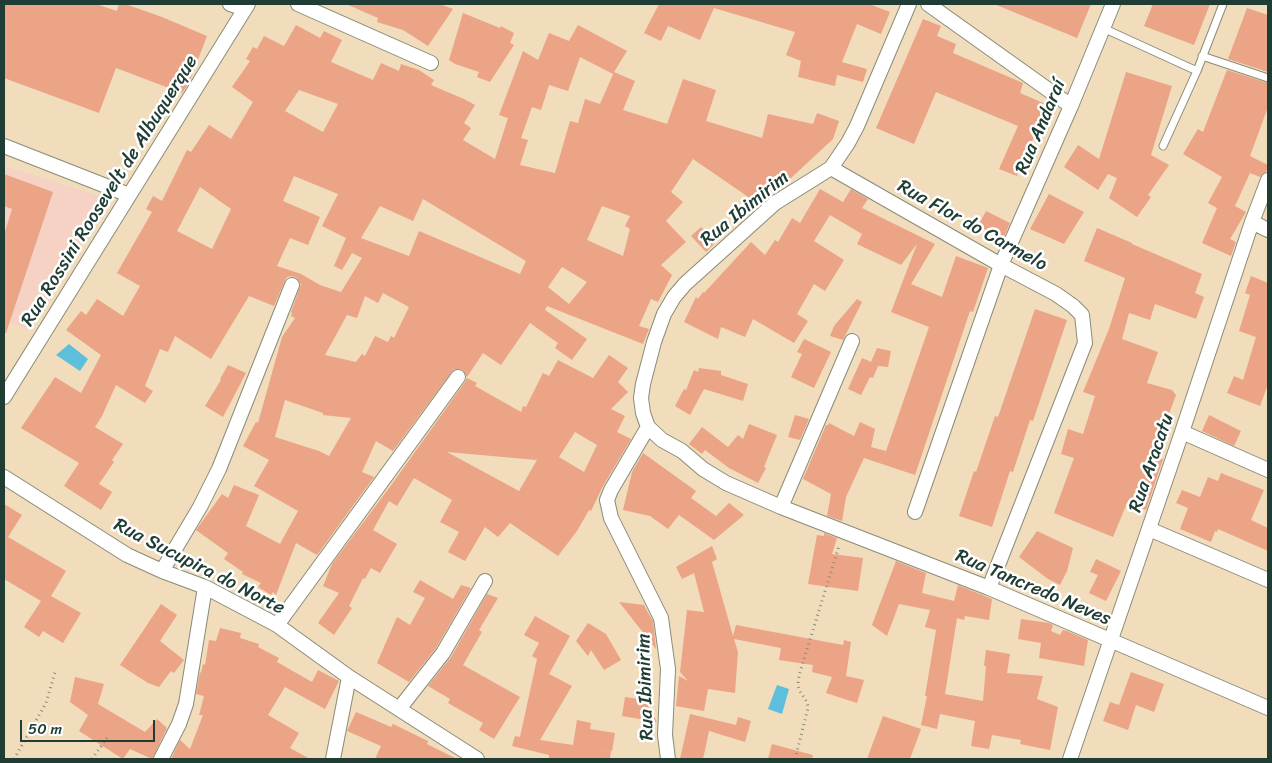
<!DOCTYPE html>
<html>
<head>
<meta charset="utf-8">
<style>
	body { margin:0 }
	#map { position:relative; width:1272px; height:763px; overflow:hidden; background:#f1dcbc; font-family:Sriracha,sans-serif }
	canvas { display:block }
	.frame { position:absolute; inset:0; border:5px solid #1f3d34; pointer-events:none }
	.scale { position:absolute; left:20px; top:720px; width:135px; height:22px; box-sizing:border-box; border:2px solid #1f3d34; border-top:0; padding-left:6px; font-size:15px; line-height:18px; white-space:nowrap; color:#1f3d34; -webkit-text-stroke:4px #fff; paint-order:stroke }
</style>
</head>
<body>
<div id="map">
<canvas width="1272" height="763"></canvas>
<div class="frame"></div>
<div class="scale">50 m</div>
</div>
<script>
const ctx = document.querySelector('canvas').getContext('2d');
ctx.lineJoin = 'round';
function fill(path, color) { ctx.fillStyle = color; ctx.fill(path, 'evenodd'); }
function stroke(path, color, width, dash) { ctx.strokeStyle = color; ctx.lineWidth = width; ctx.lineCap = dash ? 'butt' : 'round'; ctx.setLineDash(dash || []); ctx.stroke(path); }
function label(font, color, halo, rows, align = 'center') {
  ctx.font = font + ' Sriracha,sans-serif'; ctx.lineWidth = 5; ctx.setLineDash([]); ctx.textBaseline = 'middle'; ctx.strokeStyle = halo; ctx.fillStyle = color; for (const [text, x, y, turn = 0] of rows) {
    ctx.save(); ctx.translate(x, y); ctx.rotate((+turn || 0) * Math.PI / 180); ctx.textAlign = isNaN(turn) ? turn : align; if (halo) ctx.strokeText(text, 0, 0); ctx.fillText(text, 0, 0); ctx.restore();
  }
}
const built = new Path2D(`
	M4,166L107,198L27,329L4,321Z`);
const water = new Path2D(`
	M69,344L88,359L80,371L56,355Z
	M777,685L789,689L782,714L768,709Z`);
const building = new Path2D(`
	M4,4H96L117,11L119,4H125L162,17L207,36L189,83L182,93L116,68L99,113L4,78Z
	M346,4H440L453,9L428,46L403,30L377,22L378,18Z
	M659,4H869L890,12L881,34L857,24L842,62L867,69L863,82L837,75L835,86L798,77L801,61L786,55L795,32L714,8L700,40L668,26L661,41L644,33Z
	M994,4H1091L1077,38Z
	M1153,4H1210L1194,45L1144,26Z
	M1247,8L1268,15V72L1228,59Z
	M463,13L500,28L501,26L514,33L510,43L514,45L490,82L477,77L479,72L455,64L449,60Z
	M923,19L941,26L937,36L956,44L953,53L1023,83L1020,93L1048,105L1017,176L999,169L1018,126L936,92L914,144L876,128Z
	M296,25L320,38L324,31L342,40L331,62L373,80L381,63L399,71L401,64L419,70L434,80L431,85L464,99L475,105L464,123L471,128L463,140L495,159L508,118L499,115L523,51L538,60L549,33L569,41L578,25L627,51L614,72L635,81L623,110L667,124L683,79L716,90L706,121L762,138L768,114L813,124L817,113L839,121L833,139L777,191L773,188L757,203L693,159L671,192L683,202L666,221L686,242L661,265L672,275L658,302L651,299L639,326L649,329L643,344L547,306L545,310L587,339L572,360L555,348L558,343L530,323L501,365L483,353L467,377L463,370L454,369L393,451L376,441L362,472L374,477L317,555L296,543L276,595L273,592L271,595L258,587L261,583L242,574L243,572L224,559L228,553L196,530L222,494L228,498L234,485L259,495L246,526L280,544L298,511L254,486L269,460L243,446L256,422L258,423L282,337L295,318L291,316L292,313L291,312L301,284L296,277L290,276L286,278L274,306L249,296L211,359L175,336L168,352L160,349L145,386L153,391L145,403L116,385L102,416L95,427L123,444L112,460L114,462L99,484L112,492L101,510L64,486L79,463L21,428L55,377L81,393L101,355L66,330L81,311L86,315L97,299L123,316L140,286L117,273L152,212L146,209L153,196L162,201L187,150L191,152L209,125L231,139L253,102L232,87L250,61L246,59L253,47L257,49L264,36L284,46ZM580,57L613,74L614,72L600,104L585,99L578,123L570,121L555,173L520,165L528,140L521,138L532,107L541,110L549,85L568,91ZM299,90L338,104L323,132L285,111ZM294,176L338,194L322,226L346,238L334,266L342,270L352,253L362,258L341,292L320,285L301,274L277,266L290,238L308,245L320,217L283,201ZM200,187L231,209L212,249L177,231ZM423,199L526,261L520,274L419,231L409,256L361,238L380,206L413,221ZM602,206L630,216L625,226L630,229L623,256L587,240ZM562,267L587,282L569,304L548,287ZM383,293L409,307L394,338L391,336L388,342L375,336L365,356L362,354L356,362L325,355L347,315L357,318L365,296L378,303ZM285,400L323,413V415L351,418L329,456L319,451L275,437Z
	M1227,70L1268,83V107L1250,156L1268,165V167L1266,172L1260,177L1250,173L1235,206L1246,212L1230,239L1236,242L1231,256L1202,243L1217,208L1208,203L1222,177L1183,154L1198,129L1203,132Z
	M1126,72L1172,86L1151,155L1169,165L1148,195L1151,197L1137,217L1109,198L1117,178L1108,174L1098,190L1064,167L1078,145L1099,159Z
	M4,174L53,192L6,333H4V235L12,209L4,206Z
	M820,189L843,202L851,189L868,199L862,208L935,244L911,284L942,297L956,256L988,268L973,312L970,311L915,475L864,458L846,497L842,521L827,516L831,494L803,479L826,425H828L829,423L854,436L860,422L875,429L871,447L886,451L929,327L891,312L917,244L901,265L857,244L862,234L830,215L814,241L844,260L825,291L814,284L797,314L808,321L794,343L753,319L745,337L721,327L718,339L684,322L696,297L698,299L703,292L704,293L751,242L765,255L775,240L778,242L792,218L800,223Z
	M1049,194L1084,212L1064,244L1030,229Z
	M986,211L1010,223L1003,239L978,226Z
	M701,227L716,242L706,252L691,236Z
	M1097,228L1132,243V244L1202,274L1195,293L1204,297L1196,319L1155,304L1150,320L1129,313L1122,339L1158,352L1147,383L1172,390L1176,395L1159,441L1162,442L1159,458L1163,459L1146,510L1127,503L1113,537L1054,513L1074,458L1061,454L1068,429L1083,434L1095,396L1083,392L1109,329L1125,278L1084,261Z
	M1251,276L1268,283V384L1260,406L1227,393L1234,376L1243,380L1256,337L1239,331L1250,295L1245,293Z
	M857,299L862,302L843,340L830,336L834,326Z
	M1035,309L1067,320L1033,421L1030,420L1013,472L1010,471L992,527L959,516L974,471L976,472L995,416L998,417Z
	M804,339L831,352L814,388L791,377L802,354L797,352Z
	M877,348L891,351L888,367L878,366L873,378L870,377L861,395L848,389L862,358L871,362Z
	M609,355L628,368L618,382L628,392L611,409L625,416L617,432L631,439L603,486L591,511L589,510L577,531L558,556L510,523L498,537L485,527L465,561L448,552L459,532L440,522L452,500L414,478L397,506L389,501L373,530L397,544L380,573L371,568L365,579L363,578L349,606L352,608L334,635L318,623L339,593L323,586L332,564L392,484L465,382L467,378L477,383L475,386L521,412L523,406L526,407L543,373L549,376L558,360L593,378ZM575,432L597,445L584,472L559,457ZM447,452L537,460L519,491Z
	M228,365L246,373L223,417L205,406L221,380L220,379Z
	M699,368L721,371V375L748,384L743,401L704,389L690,415L675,406L684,389L686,390L694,370L698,372Z
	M795,415L809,419L800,440L788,437Z
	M1209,415L1241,431L1234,446L1202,431Z
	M749,424L777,435L764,467L766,468L758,483L729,468L705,450L702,454L689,444L702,427L728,447L738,435L743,439Z
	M643,453L696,491L691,498L716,516L729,503L744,515L714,540L679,515L668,529L650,516L623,510L632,472Z
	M1221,473L1264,490L1251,520L1268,528V551L1218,529L1217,532L1215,531L1211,542L1180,529L1188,508L1176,503L1182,490L1200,497L1208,477L1218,481Z
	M4,504L22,515L8,537L66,571L51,596L81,613L63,643L43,631L39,637L24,627L41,601L4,579Z
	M1037,531L1073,548L1067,571L1060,585L1048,579L1019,557Z
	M824,533L837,538L832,554L863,558L858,591L808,584L817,535L824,536Z
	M712,546L717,559L712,562L733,636L736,625L843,645L844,640L851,642L846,676L864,680L857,703L826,693L832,677L812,672L813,665L779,660L781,648L734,639L738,652L735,693L708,689L704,711L676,706L679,676L688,681L680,672L687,610L704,612L694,573L682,579L676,567Z
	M1096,559L1121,571L1106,601L1089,593L1098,575L1090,572Z
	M896,561L926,573L922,593L954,601L958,585L992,599L989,620L965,616L964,620L957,618L945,694L983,701L986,666H984L986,650L1010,654L1007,673L1043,676L1037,699L1058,707L1050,750L1020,744L1021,740L992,735L989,749L971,746L975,721L940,714L937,729L921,725L927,696H925L936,630L925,627L930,610L899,604L887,636L872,625Z
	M420,580L453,599L461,585L471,588L436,648L409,682L377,663L397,617L410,625L425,598L413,592Z
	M487,594L498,598L479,630L482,632L463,665L520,697L494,739L479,730L483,723L448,703L450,699L428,686L451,657Z
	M619,602L644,605L646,609L653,621L656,649Z
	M161,604L177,615L160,641L184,660L174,673L171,671L159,687L148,683L120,665Z
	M535,616L570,636L549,674L572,686L540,740L573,745L577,720L591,723L590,729L615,733L612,751L587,747L611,751L610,759H549V755L512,746L515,736L520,737L537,659L532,656L539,643L524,635Z
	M1021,619L1049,623L1053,625L1051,631L1060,635L1063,630L1067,631L1088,640L1084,666L1039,658L1041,643L1018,639Z
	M588,623L606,634L621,660L604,670L591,650L588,656L576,641Z
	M220,628L241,633L240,638L259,644L258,647L279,658L277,662L312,682L318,670L339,681L325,709L285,687L268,715L299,733L290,748L310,759H171L180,740L190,749L203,715H199L204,696L196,694L200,672L201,673L203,664L205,665L209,640L216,641Z
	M1131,672L1164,684L1154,712L1136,705L1128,730L1103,721L1110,702L1119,705Z
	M75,677L104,684L98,704L145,732L157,719L167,728L152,759L130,749L123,759L79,731L88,715L70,702Z
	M625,697L645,700L657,722L622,716Z
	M356,712L391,727L393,724L428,741L427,744L457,759H375L381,746L347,731Z
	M690,714L736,725L738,717L751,721L745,742L709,731L703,759H680Z
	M883,716L921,729L910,759H867Z
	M772,744L813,755L812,759H768Z`);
const path = new Path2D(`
	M14,759L46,703L56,669
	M92,759L109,735
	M795,759L808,708C807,699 802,696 799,689C797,684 799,677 800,672L839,546`);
const service = new Path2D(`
	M1103,28L1197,71
	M1202,56L1268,78
	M1163,146L1197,71L1223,4`);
const minor = new Path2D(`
	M230,4L244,9
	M298,4L431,63
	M909,4L857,126L848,143L831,168L775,203L685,284L674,297L664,314L654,342L643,384L641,398L643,413L648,427L662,440L682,451L703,469L726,483L781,507L989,588L1268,708
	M928,4L1071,106
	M4,146L129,195
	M831,168L1001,265L1056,294L1073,306L1082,315L1085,343L989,588
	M1252,222L1268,230
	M4,397L248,4
	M648,427L611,490L607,500L611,518L661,618L668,669L665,735L668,759
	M1182,432L1268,470
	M4,477L127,555L162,571L205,587L277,625L349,677L477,759
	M781,507L852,341
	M915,512L1001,265L1071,106L1113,4
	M1149,529L1268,580
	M162,571L200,507L219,469L292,285
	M277,625L458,377
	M399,709L443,653L485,581
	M161,759L179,724L186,704L205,587
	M333,759L349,677
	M1070,759L1182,432L1252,222L1268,180`);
const streetNames = [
	["Rua Andaraí",1041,127,-67],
	["Rua Rossini Roosevelt de Albuquerque",110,191,-58],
	["Rua Ibimirim",745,209,-39],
	["Rua Flor do Carmelo",972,226,29],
	["Rua Aracatu",1152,463,-71],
	["Rua Sucupira do Norte",199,567,27],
	["Rua Tancredo Neves",1033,588,23],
	["Rua Ibimirim",646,687,-92]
];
fill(built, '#f6d2c4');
fill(water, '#5ebfdd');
fill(building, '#eba486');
stroke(service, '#888c78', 9);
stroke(minor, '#888c78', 16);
stroke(path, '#888c78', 3, [1, 4]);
stroke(service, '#fff', 7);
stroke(minor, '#fff', 14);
label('19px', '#1f3d34', '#fff', streetNames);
</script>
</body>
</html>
